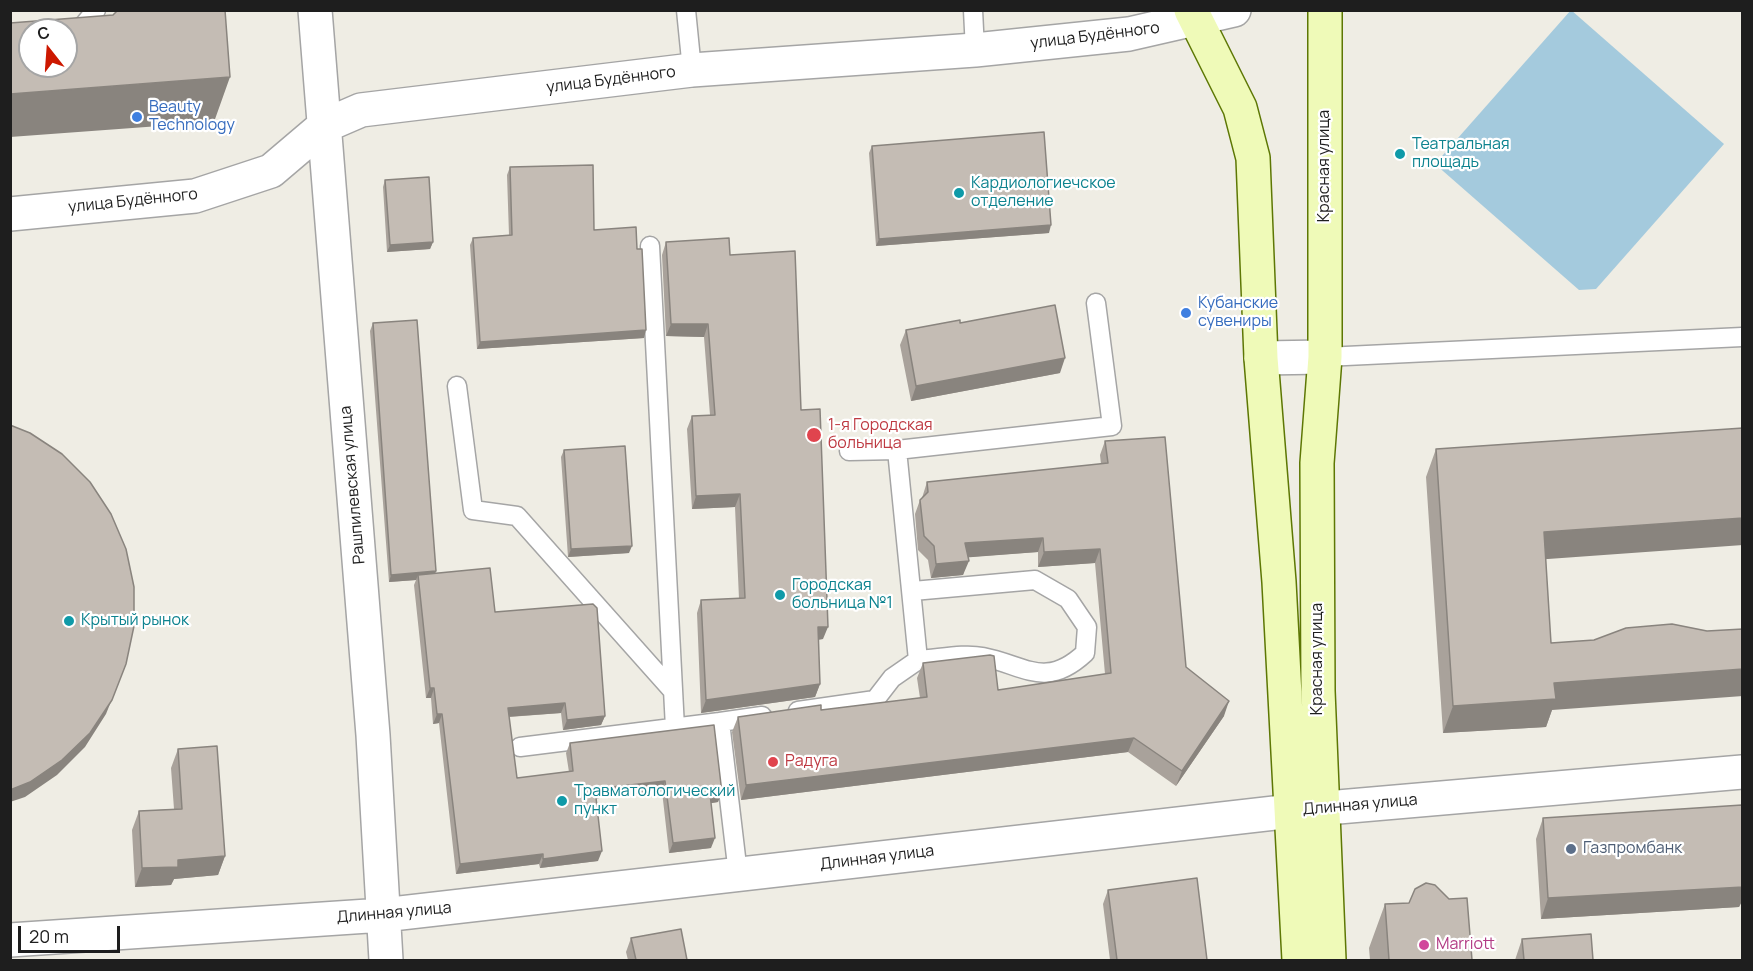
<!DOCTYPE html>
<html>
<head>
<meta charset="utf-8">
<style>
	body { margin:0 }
	#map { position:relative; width:1753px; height:971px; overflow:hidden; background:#efede4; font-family:Manrope,sans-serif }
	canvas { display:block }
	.frame { position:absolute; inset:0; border:12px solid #1e1e1e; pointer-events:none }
	.north { position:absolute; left:18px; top:18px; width:60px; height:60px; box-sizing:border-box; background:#fff; border:2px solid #a5a5a5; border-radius:50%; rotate:343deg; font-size:16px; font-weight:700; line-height:24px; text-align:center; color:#1e1e1e }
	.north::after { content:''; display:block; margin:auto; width:21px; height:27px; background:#cd1800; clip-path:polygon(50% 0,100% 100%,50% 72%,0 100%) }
	.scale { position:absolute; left:18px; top:926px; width:102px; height:27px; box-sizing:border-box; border:3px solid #1e1e1e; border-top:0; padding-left:8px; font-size:18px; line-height:21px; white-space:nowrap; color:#1e1e1e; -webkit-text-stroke:4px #fff; paint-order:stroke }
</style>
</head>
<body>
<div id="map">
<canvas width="1753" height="971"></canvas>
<div class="frame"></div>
<div class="north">С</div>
<div class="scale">20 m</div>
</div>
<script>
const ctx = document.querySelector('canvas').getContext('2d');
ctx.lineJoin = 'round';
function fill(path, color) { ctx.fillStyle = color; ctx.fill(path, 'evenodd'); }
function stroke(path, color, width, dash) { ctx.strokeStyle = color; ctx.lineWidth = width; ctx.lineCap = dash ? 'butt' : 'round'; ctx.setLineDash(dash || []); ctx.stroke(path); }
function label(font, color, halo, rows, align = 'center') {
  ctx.font = font + ' Manrope,sans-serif'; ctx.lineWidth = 4.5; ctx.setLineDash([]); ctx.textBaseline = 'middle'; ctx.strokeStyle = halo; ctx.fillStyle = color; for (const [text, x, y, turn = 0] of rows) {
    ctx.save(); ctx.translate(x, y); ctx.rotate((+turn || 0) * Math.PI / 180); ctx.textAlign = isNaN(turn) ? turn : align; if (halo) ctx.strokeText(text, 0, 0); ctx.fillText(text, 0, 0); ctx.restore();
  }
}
const water = new Path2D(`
	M1571,10L1724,144L1596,289L1579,290L1435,164Z`);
const service = new Path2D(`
	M686,10L692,70
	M973,10L975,50
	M66,33L78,32L96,10
	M650,246L675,728
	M1325,357L1742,337
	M457,386L473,510L517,516L672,690
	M849,451L897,450L1112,426L1096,303
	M913,591L1035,580L1068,599L1087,627L1085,653C1045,690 1025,665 983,657C964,653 938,659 918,660
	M798,711L875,700L892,678L918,660L897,450
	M520,747L720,722
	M738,874L720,722L762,716`);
const minor = new Path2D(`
	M1261,358L1325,357`);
const tertiary = new Path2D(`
	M315,10L373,735L386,960
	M10,214L195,196L271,171L324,126L361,110L692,70L975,50L1129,34L1234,10
	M10,940L383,915L1292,811L1742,772`);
const secondary = new Path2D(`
	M1191,10L1240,108L1253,158L1261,358L1279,582L1299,960
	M1325,10V357L1317,463L1318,691L1329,960`);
const wall = new Path2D(`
	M872,146L1049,233L876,246L869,153Z
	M510,167L594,230L644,338L477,349L470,245L473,238L509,235L507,175Z
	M385,180L433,242L430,249L387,252L383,187Z
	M666,242L730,255L801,410L823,639L818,640L820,684L815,697L701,713L697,613L701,600L739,599L735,507L692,509L687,429L692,416L710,415L704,337L666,336L662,255Z
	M373,323L436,571L435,574L495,612L605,716L601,725L563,730L561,713L509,717L517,778L569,772L566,753L570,743L718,802L711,803V848L669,853L662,791L596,798L598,861L540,868L539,864L456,874L439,723L433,724L431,698H426L414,585L416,580L389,582L370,331Z
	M960,323L1060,373L911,401L900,345L906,330Z
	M1105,441L1186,667L1224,716L1176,786L1128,752L741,800L732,732L738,717L821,710L920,698L917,678L923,663L998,690L1105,674L1095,563L1038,567V552L968,557L963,575L931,578L928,560L918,550L915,514L920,500L922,498L927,482L1101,464L1100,455Z
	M1436,449L1546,559L1552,710L1546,727L1443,733L1426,477Z
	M564,450L629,553L568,557L561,457Z
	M178,749L225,856L218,875L174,879L171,885L135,887L132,830L139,811L174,809L171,768Z
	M1743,815V899L1739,907L1541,919L1536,839L1543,818Z
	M1108,890L1207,960H1110L1103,904Z
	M1409,903L1472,960H1370L1369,948L1385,904Z
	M631,938L687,960H628L626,952Z
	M1522,939L1593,960H1515Z`);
const shadedWall = new Path2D(`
	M230,77L214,122L10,137V94Z
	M1051,225L1049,233L876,246L879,239Z
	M433,242L430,249L387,252L390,245Z
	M671,324H708L704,337L666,336Z
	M646,330L644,338L477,349L480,342Z
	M1065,358L1060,373L911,401L916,386Z
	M740,494L735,507L692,509L696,496Z
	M1743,518V545L1534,560L1544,532Z
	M1043,538L1038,552L960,558L965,543Z
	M632,546L629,553L568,557L571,549Z
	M1100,549L1095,563L1038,567L1044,552Z
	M969,561L963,575L931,578L936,564Z
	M436,571L433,579L418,575L416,580L389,582L391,575Z
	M818,627H828L823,639L813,640Z
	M126,664L106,714L85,747L57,775L25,797L10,802V790Z
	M1743,669V696L1552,710L1546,727L1443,733L1453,706L1554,683Z
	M820,684L815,697L701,713L706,700Z
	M430,688H434L431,698H426Z
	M1229,701L1224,716L1176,786L1182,771Z
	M565,703L561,713L505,717L508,708Z
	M437,714H442L439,723L433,724Z
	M605,716L601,725L563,730L567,720Z
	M1134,738L1128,752L741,800L746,785Z
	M665,781L662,791L591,799L595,789Z
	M722,793L718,802L706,804L710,794Z
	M715,838L711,848L669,853L673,843Z
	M602,851L598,861L540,868L543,859Z
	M543,854L539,864L456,874L460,864Z
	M225,856L218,875L174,879L171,885L135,887L142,868L178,860Z
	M1743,887V899L1739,907L1541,919L1548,898Z`);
const building = new Path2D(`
	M118,10H225L230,77L10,94V23L113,15ZM30,30H66V66H30Z
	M1044,132L1051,225L879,239L872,146Z
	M593,165L594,230L636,227L637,249H642L646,330L480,342L473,238L512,235L510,167Z
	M429,177L433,242L390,245L385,180Z
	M729,238L730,255L795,251L801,410L820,409L828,627H818L820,684L706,700L701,600L745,598L740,494L696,496L692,416L715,415L708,324H671L666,242Z
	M1055,305L1065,358L916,386L906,330L960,320V323Z
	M417,320L436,571L391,575L373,323Z
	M10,425L30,433L62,454L90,482L111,514L126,549L134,587V626L126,664L112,700L90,733L62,760L30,782L10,790Z
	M1743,428V518L1544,532L1551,643L1594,640L1626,628L1672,624L1707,631L1743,629V669L1554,683L1556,699L1453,706L1436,449Z
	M1165,437L1186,667L1229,701L1182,771L1134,738L746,785L738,717L821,705V710L927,697L923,663L990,655L994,656L998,690L1111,673L1100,549L1044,552L1043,538L965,543L969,561L936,564L934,546L924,536L920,500L928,492L927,482L1108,463L1105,441Z
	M625,446L632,546L571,549L564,450Z
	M490,568L495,612L593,604L597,608L605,716L567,720L565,703L508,708L517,778L573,771L570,743L714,725L722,793L710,794L715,838L673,843L665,781L595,789L602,851L543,859V854L460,864L442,714H437L434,688H430L418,575Z
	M217,746L225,856L178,860V867L142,868L139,811L182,809L178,749Z
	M1742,805L1743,887L1548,898L1543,818Z
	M1197,878L1207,960H1117L1108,890Z
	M1426,883L1435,885L1449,899L1467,898L1472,960H1389L1385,904L1409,903L1415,889Z
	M681,929L687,960H636L631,938Z
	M1591,934L1593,960H1524L1522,939Z`);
const markers = [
	[137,117,6,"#3f7fe0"],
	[1400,154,6,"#0f9aa8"],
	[959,193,6,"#0f9aa8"],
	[1186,313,6,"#3f7fe0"],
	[814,435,8,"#e0444e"],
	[780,595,6,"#0f9aa8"],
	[69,621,6,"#0f9aa8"],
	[773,762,6,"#e0444e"],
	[562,801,6,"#0f9aa8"],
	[1571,849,6,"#5c6f8a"],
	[1424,945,6,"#d1479c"]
];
const streetNames = [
	["улица Будённого",1095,36,-7],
	["улица Будённого",611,80,-7],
	["Красная улица",1325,166,-90],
	["улица Будённого",133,201,-6],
	["Рашпилевская улица",353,485,-95],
	["Красная улица",1318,659,-90],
	["Длинная улица",1360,805,-5],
	["Длинная улица",877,858,-7],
	["Длинная улица",394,913,-5]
];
const shopNames = [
	["Beauty",149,108],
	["Technology",149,126],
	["Кубанские",1198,304],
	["сувениры",1198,322]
];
const cultureNames = [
	["Театральная",1412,145],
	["площадь",1412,163],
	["Кардиологиечское",971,184],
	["отделение",971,202],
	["Городская",792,586],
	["больница №1",792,604],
	["Крытый рынок",81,621],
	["Травматологический",574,792],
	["пункт",574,810]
];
const healthNames = [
	["1-я Городская",828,426],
	["больница",828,444],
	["Радуга",785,762]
];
const serviceNames = [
	["Газпромбанк",1583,849]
];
const hotelNames = [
	["Marriott",1436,945]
];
fill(water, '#a4cadd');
stroke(service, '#a5a5a5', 21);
stroke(minor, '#a5a5a5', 36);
stroke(tertiary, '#a5a5a5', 36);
stroke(secondary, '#5d7704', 36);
stroke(service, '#fff', 18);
stroke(minor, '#fff', 33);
stroke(tertiary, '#fff', 33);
stroke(secondary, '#effab8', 33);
fill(wall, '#a9a29b');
fill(shadedWall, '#89847e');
fill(building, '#c4bcb4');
stroke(building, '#89847e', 1.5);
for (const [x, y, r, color] of markers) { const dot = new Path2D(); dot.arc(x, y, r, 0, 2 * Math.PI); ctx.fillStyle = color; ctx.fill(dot); stroke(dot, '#fff', 2); }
label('16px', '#1e1e1e', '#fff', streetNames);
label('16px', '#366cbe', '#fff', shopNames, 'left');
label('16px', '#0d838f', '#fff', cultureNames, 'left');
label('16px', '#be3a42', '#fff', healthNames, 'left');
label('16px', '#4e5e75', '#fff', serviceNames, 'left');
label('16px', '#b23c85', '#fff', hotelNames, 'left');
</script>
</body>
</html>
